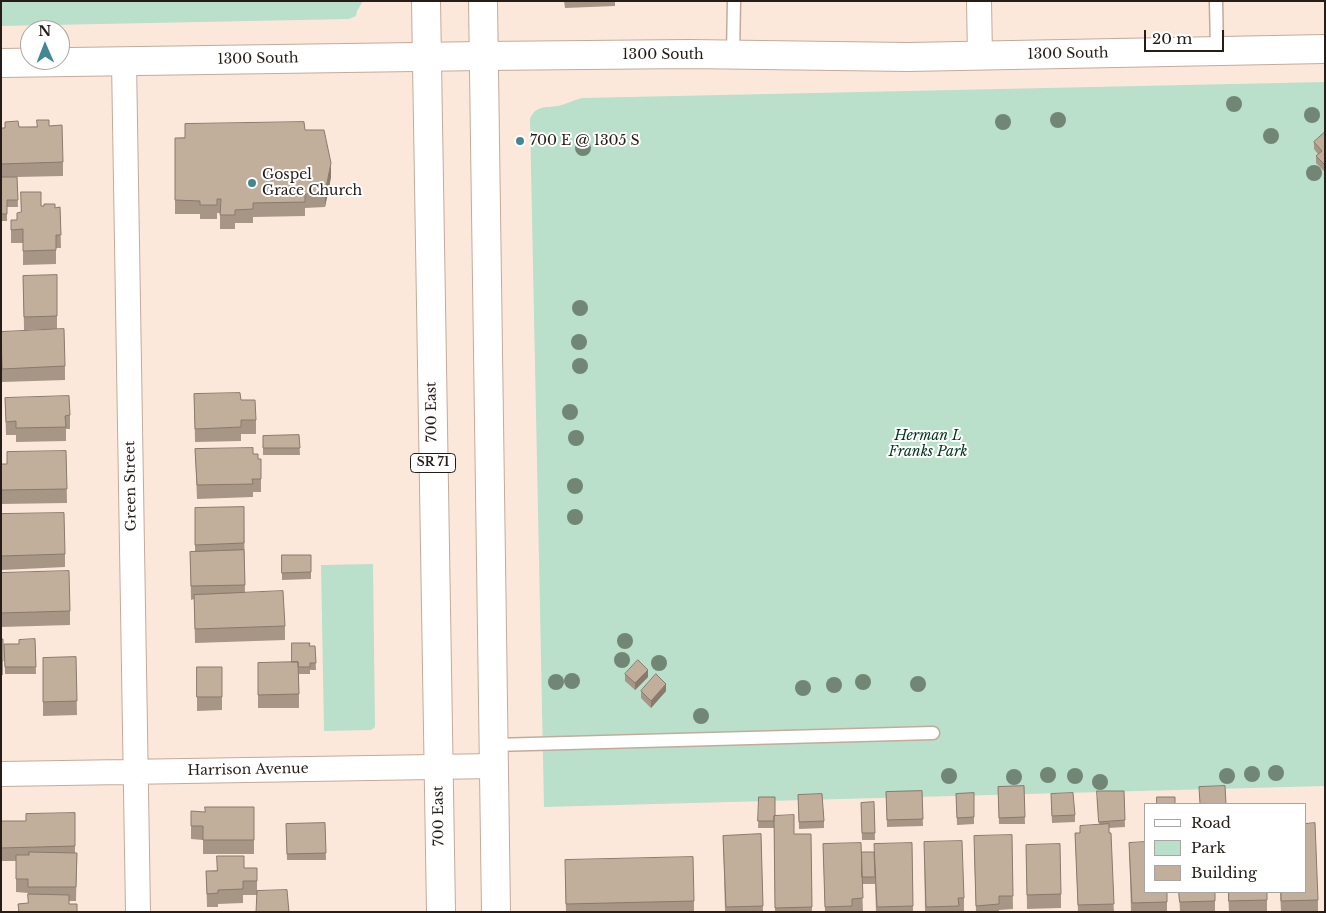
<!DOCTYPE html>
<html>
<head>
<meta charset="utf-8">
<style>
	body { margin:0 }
	#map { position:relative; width:1326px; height:913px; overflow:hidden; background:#fce8db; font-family:"Libre Baskerville",serif }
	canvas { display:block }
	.frame { position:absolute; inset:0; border:2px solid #261d18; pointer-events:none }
	.legend { position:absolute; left:1144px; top:803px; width:162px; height:90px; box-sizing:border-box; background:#fff; border:1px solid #a8a5a3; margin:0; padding:6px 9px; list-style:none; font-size:15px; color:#261d18 }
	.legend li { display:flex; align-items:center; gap:10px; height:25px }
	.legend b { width:25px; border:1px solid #a8a5a3 }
	.north { position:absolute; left:20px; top:20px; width:50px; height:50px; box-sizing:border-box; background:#fff; border:1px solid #a8a5a3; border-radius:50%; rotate:359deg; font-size:14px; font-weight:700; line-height:20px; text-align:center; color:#261d18 }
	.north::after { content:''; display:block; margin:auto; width:18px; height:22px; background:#418890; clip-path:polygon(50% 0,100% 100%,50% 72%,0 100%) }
	.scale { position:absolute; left:1144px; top:30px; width:80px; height:22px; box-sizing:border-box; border:2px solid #261d18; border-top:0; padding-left:6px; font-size:15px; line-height:18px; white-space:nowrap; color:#261d18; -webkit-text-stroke:4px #fff; paint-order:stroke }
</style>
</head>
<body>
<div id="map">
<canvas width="1326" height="913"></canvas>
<div class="frame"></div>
<ul class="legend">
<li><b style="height:6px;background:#fff"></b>Road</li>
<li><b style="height:14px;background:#badfca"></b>Park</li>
<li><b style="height:14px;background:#c2af9b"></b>Building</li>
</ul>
<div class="north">N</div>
<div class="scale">20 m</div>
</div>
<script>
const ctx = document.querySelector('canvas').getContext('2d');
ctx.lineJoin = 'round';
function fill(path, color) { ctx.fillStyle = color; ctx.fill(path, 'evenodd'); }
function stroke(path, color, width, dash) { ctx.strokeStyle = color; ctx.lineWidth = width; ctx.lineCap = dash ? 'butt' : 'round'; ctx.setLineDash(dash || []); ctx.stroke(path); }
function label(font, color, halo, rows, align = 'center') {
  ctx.font = font + ' "Libre Baskerville",serif'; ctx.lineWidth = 4; ctx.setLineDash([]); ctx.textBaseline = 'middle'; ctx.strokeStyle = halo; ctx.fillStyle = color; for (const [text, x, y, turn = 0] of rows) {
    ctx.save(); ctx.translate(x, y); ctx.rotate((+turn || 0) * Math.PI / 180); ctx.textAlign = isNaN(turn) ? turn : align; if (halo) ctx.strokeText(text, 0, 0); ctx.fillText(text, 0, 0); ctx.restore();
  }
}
const green = new Path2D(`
	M1,1H363L357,11L356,16L349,19L1,26Z
	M1325,82V786L544,807L530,119C536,105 545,108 558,106C566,104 574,100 582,98Z
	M373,564L375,727L371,730L324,731L321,565Z`);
const service = new Path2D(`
	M1216,1L1217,51
	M733,55L734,1
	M494,745L933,733`);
const minor = new Path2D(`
	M979,1L980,56
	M124,61L138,912
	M1,774L494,766`);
const tertiary = new Path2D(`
	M484,56L689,54L908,57L1325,49`);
const secondary = new Path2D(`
	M1,63L484,56`);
const primary = new Path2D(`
	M426,1L441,912
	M483,1L496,912`);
const trees = [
	[1234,104],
	[1312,115],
	[1058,120],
	[1003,122],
	[1271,136],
	[583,148],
	[1314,173],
	[580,308],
	[579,342],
	[580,366],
	[570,412],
	[576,438],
	[575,486],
	[575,517],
	[625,641],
	[622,660],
	[659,663],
	[572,681],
	[556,682],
	[863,682],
	[918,684],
	[834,685],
	[803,688],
	[701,716],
	[1276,773],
	[1252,774],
	[1048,775],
	[949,776],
	[1075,776],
	[1227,776],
	[1014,777],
	[1100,782]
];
const wall = new Path2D(`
	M564,1H615V6L565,8Z
	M49,126L63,162V176L17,177L18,207H7V221H1V128Z
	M305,130L331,177L325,207L305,208V216L253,217V223H235V229H220V213H217V219H200V214H175V138Z
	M1325,132V172L1316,163V156L1318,154L1314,149V142Z
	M41,206L55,208L60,207L61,248H56V264L23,265V243H11V220H17L21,212Z
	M57,275V329L24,330L23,276Z
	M1,332L65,366V380L2,382Z
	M194,394L241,400L256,420V434H241V441L195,442Z
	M5,398L70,415V429H66V441L16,442V435H6Z
	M299,435L300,455H263V436Z
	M195,449L253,454L258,459L261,479V492H253V497L197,499Z
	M66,451L67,503L1,504V464H7Z
	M244,507L245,593L285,626V640L195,643L194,599L191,600L190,552L195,551V508Z
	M1,514L65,554V567L1,570Z
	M282,555H311V579L282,580Z
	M1,573L70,611V625L1,627Z
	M1,639L3,661V675H1Z
	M35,639L36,674H5L4,644H19Z
	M310,646H315L316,670H310V674H299V708H258V663L292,662Z
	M76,657L77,715L43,716V658Z
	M197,667H222V710L197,711Z
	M625,674L648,677L635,690L625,681Z
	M641,691H666L651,708L641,698Z
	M1024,786L1025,824H999L998,787Z
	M922,791L923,826L887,827L886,792Z
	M1124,791L1125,827L1109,828L1114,912H1078L1075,833H1080L1099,825L1097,798Z
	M974,793V824L957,825L956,794Z
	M798,795L824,821V828L799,829Z
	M759,797L775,816L794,834H811L812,912H775L774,828H758Z
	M1051,801L1075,815V822L1052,823Z
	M874,802L875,840H862L861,803Z
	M254,807V854H203V840L191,839V826L205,812Z
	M75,813V853H77L76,901H69V904L77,912H18V904L28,903V893L16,892V861H1V821H26Z
	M325,823L326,860H287L286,824Z
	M761,834L763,912H725L723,836Z
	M1012,835L1013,909L999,910V912H976L974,849Z
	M924,842L964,898V911L925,912Z
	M912,843L913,912H876L875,882V884H862L863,912H825L823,844L862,852H874Z
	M1129,843L1167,892V912H1131Z
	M1026,845L1061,894V908L1027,909Z
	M244,868H257V895H243V903L218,904V907H207L206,871Z
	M565,874L694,901V912H566Z
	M1179,892H1215V912H1180Z
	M1228,892H1267V912H1229Z
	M1280,892H1305L1318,900V912H1281Z`);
const shadedWall = new Path2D(`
	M331,163V177L325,207V193Z
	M648,670V677L635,690V683Z
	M666,684V691L651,708V701Z`);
const building = new Path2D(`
	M37,120H49V126L62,125L63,162L1,164V128H5V122L18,121L19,127H37Z
	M304,122L305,130H324L331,163L325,193L305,194V202L253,203V209L235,210V215H220L221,199H217V205H200V201L175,200V138H185V124Z
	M1325,132V165L1316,156L1322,151L1314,142Z
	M1,177H17L18,200H7V214H1Z
	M21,192H41V206H44V204H55V208L60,207L61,235H56V250L23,251V229L11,230V220H17V213L21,212Z
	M57,275V316L24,317L23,276Z
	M64,329L65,366L2,369L1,332Z
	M240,393L241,400H255L256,420H241V427L195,429L194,394Z
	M69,396L70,415L65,416L66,427L16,428V421L6,422L5,398Z
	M299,435L300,448H263V436Z
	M253,448V454H258V459H261V479H252L253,484L197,485L195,449Z
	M66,451L67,489L1,490V464H7V452Z
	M244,507V543L195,545V508Z
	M64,513L65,554L1,556V514Z
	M244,550L245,585L191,586L190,552Z
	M282,555H311V572L282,573Z
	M69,571L70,611L1,613V573Z
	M283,591L285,626L195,629L194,595Z
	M1,639H3V661H1Z
	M35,639L36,667H5L4,644H19V640Z
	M292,643H310L309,646H315L316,663H310V667H298V662H292Z
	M76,657L77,701L43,702V658Z
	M638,660L648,670L635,683L625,674Z
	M298,662L299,694L258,695V663Z
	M197,667H222V697H197Z
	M656,674L666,684L651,701L641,691Z
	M1024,786L1025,817L999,818L998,787Z
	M1225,786L1226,804H1200L1199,787Z
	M922,791L923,819L887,820L886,792Z
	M1097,791H1124L1125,820L1099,822Z
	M974,793V817L957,818L956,794Z
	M1073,793L1075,815L1052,816L1051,794Z
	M822,794L824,821L799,822L798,795Z
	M759,797H775V816H774V821H758Z
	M1157,797H1175V804H1157Z
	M874,802L875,833H862L861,803Z
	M205,807H254V840H203V826H191V811L205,812Z
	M75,813V846L1,848V821H26V814Z
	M794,815V834H811L812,907L775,908L774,816Z
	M325,823L326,853L287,854L286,824Z
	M1315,823L1318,900L1281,901V892H1305V824Z
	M1109,824V833H1111L1114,904L1078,905L1075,833H1080V826Z
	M761,834L763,906L726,907L723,836Z
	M1012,835L1013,896H999V904L976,906L974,836Z
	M962,841L964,898H958L959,906L926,907L924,842Z
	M1145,842V892H1167V902L1132,903L1129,843Z
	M861,843L863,898L852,899V906L825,907L823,844Z
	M912,843L913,906L877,907L874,844Z
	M1060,844L1061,894L1027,895L1026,845Z
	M29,852L77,853L76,887H28V879H16V855H29Z
	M862,852H874L875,877H862Z
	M217,856H244V868H257V881H243V889L218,890V893L207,894L206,871H217Z
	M693,857L694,901L566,904L565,860Z
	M287,890L289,912H256L257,891Z
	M1179,892H1215V901L1180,902Z
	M1229,892H1267V900L1229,901Z
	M28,894L69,895V904H77V912H19L18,904L28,903Z`);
const markers = [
	[520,141,5,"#418890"],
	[252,183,5,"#418890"]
];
const shields = [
	[433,463,45]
];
const shieldNames = [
	["SR 71",433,463]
];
const streetNames = [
	["1300 South",1068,54,-1],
	["1300 South",663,55],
	["1300 South",258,59,-1],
	["700 East",432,412,-91],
	["Green Street",131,486,-91],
	["Harrison Avenue",248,770,-1],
	["700 East",439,816,-91]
];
const poiNames = [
	["700 E @ 1305 S",530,141],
	["Gospel",262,175],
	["Grace Church",262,191]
];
const parkNames = [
	["Herman L",928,436],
	["Franks Park",928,452]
];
fill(green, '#badfca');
stroke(service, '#c3ab9c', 15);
stroke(minor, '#c3ab9c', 26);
stroke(tertiary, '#c3ab9c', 30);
stroke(secondary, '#c3ab9c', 30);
stroke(primary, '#c3ab9c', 30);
stroke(service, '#fff', 12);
stroke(minor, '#fff', 24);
stroke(tertiary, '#fff', 28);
stroke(secondary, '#fff', 28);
stroke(primary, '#fff', 28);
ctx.fillStyle = '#718674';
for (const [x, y] of trees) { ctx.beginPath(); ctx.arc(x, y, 8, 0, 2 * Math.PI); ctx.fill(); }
fill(wall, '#a79685');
fill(shadedWall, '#887a6c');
fill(building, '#c2af9b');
stroke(building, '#887a6c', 1);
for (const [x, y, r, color] of markers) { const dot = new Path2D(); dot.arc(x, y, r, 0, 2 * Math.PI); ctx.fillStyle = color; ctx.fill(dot); stroke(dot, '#fff', 2); }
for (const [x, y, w] of shields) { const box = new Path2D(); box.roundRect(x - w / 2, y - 9.5, w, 19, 4); ctx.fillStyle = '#fff'; ctx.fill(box); stroke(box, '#261d18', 1); }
label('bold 12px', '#261d18', null, shieldNames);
label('14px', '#261d18', '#fff', streetNames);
label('14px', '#261d18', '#fff', poiNames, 'left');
label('italic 14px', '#00351f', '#fff', parkNames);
</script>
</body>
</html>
